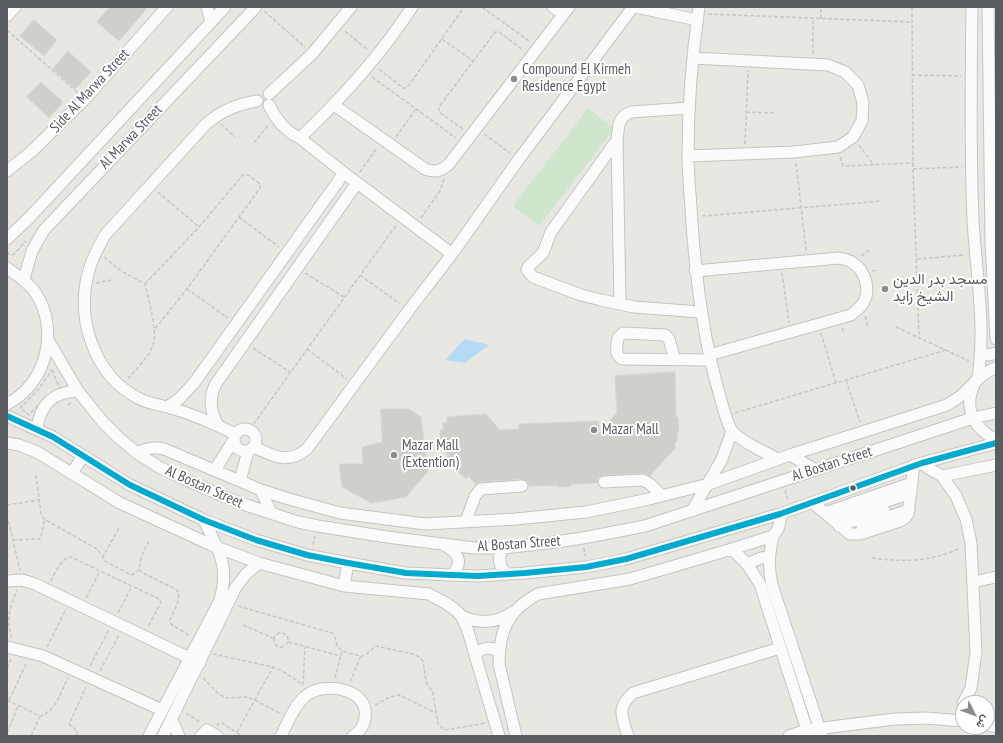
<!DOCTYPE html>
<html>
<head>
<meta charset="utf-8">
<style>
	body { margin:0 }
	#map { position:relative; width:1003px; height:743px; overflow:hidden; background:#e8e7e2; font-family:"PT Sans Narrow",Vazirmatn,sans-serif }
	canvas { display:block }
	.frame { position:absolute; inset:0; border:8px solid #585c60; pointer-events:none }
	.north { position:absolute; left:955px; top:695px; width:40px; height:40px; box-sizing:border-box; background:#fff; border:1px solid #bcbebf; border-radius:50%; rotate:132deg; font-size:11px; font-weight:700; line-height:16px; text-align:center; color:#585c60 }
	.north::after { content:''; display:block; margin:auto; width:14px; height:18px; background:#8a8d8e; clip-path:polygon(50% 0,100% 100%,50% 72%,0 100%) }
</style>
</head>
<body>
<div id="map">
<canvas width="1003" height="743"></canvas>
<div class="frame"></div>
<div class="north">ش</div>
</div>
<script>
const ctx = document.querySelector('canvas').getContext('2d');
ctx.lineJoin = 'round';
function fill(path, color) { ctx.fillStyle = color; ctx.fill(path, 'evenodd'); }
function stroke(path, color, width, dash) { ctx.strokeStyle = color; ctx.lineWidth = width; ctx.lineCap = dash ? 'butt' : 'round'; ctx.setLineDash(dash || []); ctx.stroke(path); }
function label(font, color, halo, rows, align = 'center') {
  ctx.font = font + ' "PT Sans Narrow",Vazirmatn,sans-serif'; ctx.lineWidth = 4; ctx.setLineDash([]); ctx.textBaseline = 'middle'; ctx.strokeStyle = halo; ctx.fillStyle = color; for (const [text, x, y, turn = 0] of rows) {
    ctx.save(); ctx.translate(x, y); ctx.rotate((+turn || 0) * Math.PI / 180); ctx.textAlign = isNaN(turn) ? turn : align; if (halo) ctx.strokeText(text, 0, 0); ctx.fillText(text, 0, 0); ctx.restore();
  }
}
const green = new Path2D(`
	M588,108L614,129L539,226L513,206Z`);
const water = new Path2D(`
	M465,339L489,345L465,363L445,360Z`);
const building = new Path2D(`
	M110,7H148L119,41L97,22Z
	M34,20L57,40L44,56L20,36Z
	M68,51L91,72L75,89L53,69Z
	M41,82L63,102L49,118L27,97Z
	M675,372L676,418L678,417L679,432H677V441L674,444L676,447L650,476L643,473L604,475L598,478L597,483L571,484V486L557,487V485L529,486L528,482L521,479L480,482L476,484L468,476L466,479L443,459L449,455L443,451V441L440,442V430H443V423H447V417L486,414L500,430L519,429V424L599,421V434L617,412L615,376Z
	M381,409H409L421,417L428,471L406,497L371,503L342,487L339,464H363L362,447L382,442Z`);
const path = new Path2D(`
	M482,7L529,41
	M912,7L913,169L919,338
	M264,11L305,47
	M708,14L912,22
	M821,19V7
	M7,30L78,93
	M345,31L368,50
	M442,39L473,61
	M813,54V18
	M379,69L403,88H407L462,10L463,7
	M534,69L559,88
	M912,75L961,76
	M372,77L456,138
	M746,112L775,113
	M221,124L235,137
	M463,129L439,112V107L495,32H499L523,50
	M484,134L510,153
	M396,137L416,109
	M254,143L269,124
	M745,144L748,70
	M859,145L873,164
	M840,157L843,166L913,163
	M796,163L806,250
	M913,169L962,167
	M360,172L377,148
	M158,192L199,227
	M702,216L882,201
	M239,217L279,247
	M421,218L440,191L444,179
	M7,252L10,255L14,254L26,241
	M861,256L870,250
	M104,257L121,271L145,284
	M917,259L965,255
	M872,271L878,270
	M305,273L344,297
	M782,273L789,323
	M360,275L400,304
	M96,283L111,280
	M145,284L199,227L243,175H248L260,184V188L187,289L154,330
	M187,289L228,318
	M865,316L868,326
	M896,327L969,361
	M842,328L844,334
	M821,333L836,383
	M253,348L290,372
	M307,349L347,379
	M52,370L60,388L44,399L29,415L20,408L39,389Z
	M128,379C136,369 149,357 153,345C158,331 148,298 145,284
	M846,380L860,422
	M68,405L72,402
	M735,413L946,350
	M250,429L397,224
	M36,475L41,514L44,519L97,549L105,561L131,575L134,574L139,569
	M785,490L788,500
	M7,505L39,500
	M7,515L20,570
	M13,540L40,539L44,526V519
	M149,541C145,550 136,564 141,572L177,590C182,601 173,610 170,620L171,624L190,636
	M313,545L315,536
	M584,548L585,556
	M102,558L119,528
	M872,558C904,562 931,562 960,548
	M51,581C55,573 61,558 71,557L159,599L161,602L159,606L148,627
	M86,598L100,571
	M238,606L332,633C336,637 335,640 337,645C340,653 354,654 361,656H364L376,646L413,654L419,657L423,661L426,682L433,693L438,724L445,730L486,723
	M118,613L132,586
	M243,625L275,639
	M274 640a7 7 0 1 1 14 0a7 7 0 1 1-14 0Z
	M12,638C5,619 10,608 17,590
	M288,642L341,656
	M47,647L66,609
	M213,654L273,667L284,672L303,685
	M90,666L109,630
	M7,668L11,659
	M100,671L119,635
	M203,678L218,693L226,698L246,697L255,700L281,714
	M335,678L342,651
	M350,682L361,656
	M303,685L305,647
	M7,700L40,716C56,711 61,692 68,677
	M9,700L27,662
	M375,705L390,697L399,695L436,713
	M186,713L201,723
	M217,726L219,723H222L242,736
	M237,732L273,667
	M7,733L18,706
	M31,736L40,716
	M78,736L74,728L69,724L86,687`);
const minor = new Path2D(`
	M207,7L211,22
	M553,7L563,14
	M636,7L697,20
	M699,7C692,56 688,105 688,155C688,178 691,201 692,224C696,278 702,330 716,382C720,395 725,420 732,431C738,440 768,454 778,459
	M972,7C971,78 970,149 973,220C976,272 986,326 978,377
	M988,7L991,242L996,339
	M7,16L15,7
	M269,94L312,54L351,7
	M269,105L275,116L282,125L291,133L300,138L344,173L452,254
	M334,105L425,169C435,173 441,171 449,164L569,7
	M300,138C342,98 381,55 412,7
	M617,140L551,232L543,253L529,266L527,270L533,277L581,295L601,300L634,307L700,312
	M688,156L794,152L838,147L853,137L862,121L863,103L858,85L845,72L828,65L693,58
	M7,171L31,152L85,99L167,7
	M7,239L29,218L225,7
	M7,268C17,275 28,282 35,292C60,329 47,384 7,404
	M695,271L839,258C843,259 850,260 853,263C867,272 872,294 860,307C858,310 854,312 851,315L709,355
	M24,279L32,251L44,230L256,7
	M620,304L617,140C619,127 617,117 631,112L689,108
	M48,340L78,391L102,421L119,438L137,453L159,467L182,478L225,497L249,506L298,522L318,526L387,537L474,548H503L548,543L583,538L645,526L973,418L996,413
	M981,353L989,355L996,353
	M675,360L669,339L665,335L623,333L618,338C617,346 614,354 622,359L710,360
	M974,385C963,409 974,428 996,440
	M167,407L179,399L194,383L344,173
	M7,416L53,437L130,485L204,520L256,540L307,555L348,563L406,573L452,575L478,576L525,573L586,567L626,559L780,514L922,463L996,443
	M218,425C210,412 209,399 215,385L357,183
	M234 440a11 11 0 1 1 22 0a11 11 0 1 1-22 0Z
	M37,429C40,404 53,392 78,391
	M235,434C213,423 190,413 167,407C157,404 147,403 138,398C95,376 76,320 88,274C91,260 98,248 105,235L206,124C221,111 237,104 257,101
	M7,443L19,445L37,452L120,503L216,547L259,563L344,586L429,594C439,600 454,606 461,616C463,619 465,624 467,628L499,736
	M254,447C274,456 287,465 307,449L409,310L452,254L519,159L633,7
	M137,453C147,448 153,447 164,449L261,490L289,499L340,513L425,524L516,519L586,512L649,499L709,484L790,455L947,405C955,400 962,396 968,389C979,379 980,374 996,368
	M790,455L816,470
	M922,463L928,468L942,476L996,465
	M215,470L233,441
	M72,473L83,456
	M942,476L956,496L966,519L971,543L976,652L971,688L963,703
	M240,481L248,451
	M604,482L643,480L650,484L661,495
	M261,490L271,513
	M813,503L850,534H860L900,521L905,518L908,514L914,465
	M692,511L722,459L732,431
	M825,513L912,483
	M832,519L911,493
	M466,521L475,496L481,489L522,486
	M839,526L884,510
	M862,526L909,510
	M773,536C769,554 768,566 772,585L822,736
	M444,545C458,552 464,562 452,575
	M503,548C497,558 499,567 507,574
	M732,549L747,564L760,584L809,736
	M747,564L761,558L768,557
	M7,581L22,580L35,584L200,663
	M973,582L996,577
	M344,586L348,563
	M461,616C479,624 496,624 513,612
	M7,647L43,656L162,710
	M475,656C481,647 491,646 499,652
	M172,720L179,736
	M987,725L996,727
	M149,736L220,600C230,565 218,550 204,520
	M163,736L236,587L246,574L259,563
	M201,736L207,730L217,736
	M281,736C287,724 293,708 303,698C316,686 339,685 355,695C370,705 368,727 353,736
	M516,736L499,664C499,631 508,610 538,594L630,579L732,549L773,536L778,529L780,522V514
	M628,736C622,717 616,708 633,693L780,648
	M789,736L807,730L895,719L926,718L963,721`);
const bus1 = new Path2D(`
	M7,416L53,437L130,485L204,520L256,540L307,555L348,563L406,573L452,575L478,576L525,573L586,567L626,559L780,514L922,463L996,443`);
const markers = [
	[514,79,4,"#8a8d8e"],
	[885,289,4,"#8a8d8e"],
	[594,430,4,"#8a8d8e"],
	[394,455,4,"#8a8d8e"],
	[853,488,3.5,"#585c60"]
];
const poiNames = [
	["Compound El Kirmeh",522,70],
	["Residence Egypt",522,87],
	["مسجد بدر الدين",893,280],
	["الشيخ زايد",893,297],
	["Mazar Mall",602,430],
	["Mazar Mall",402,446],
	["(Extention)",402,463]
];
const streetNames = [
	["Side Al Marwa Street",90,91,-47],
	["Al Marwa Street",131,137,-46],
	["Al Bostan Street",832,464,-18],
	["Al Bostan Street",204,487,24],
	["Al Bostan Street",519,544,-4]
];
fill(green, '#cfe5cd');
fill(water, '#b4daf5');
fill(building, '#d0cfcc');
stroke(building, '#d7d6d2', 1);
stroke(minor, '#c4c4c3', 13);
stroke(path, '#c3c9c5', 1.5, [4, 2]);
stroke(minor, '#fcfbfb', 11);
stroke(bus1, '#00a9ce', 6);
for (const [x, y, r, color] of markers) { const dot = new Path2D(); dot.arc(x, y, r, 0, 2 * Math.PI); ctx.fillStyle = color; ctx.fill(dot); stroke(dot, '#fff', 1.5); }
label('15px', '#585c60', '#fff', poiNames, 'left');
label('15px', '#585c60', '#fff', streetNames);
</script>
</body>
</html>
